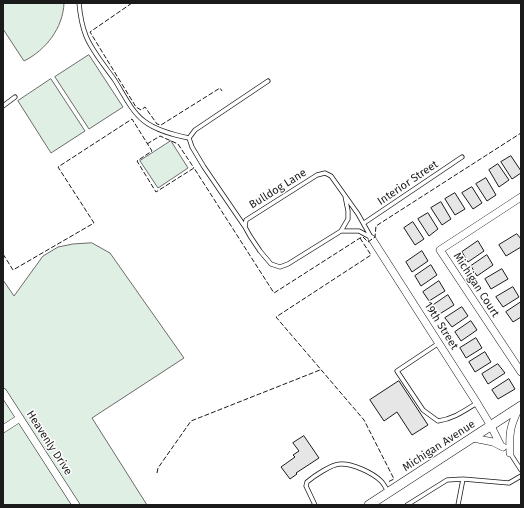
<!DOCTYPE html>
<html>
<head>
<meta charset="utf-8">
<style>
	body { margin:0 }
	#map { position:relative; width:524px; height:508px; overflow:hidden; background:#fff; font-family:"Fira Sans",sans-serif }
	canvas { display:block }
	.frame { position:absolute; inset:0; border:4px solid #1a1a1a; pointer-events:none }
</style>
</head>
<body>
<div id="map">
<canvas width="524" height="508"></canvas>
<div class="frame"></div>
</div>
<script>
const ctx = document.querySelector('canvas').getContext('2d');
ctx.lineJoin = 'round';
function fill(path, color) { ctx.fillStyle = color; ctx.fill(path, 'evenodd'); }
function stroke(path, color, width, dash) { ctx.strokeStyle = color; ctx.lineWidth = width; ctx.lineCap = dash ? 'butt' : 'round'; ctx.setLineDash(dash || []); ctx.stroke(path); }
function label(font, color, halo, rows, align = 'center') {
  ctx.font = font + ' "Fira Sans",sans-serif'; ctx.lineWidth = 3; ctx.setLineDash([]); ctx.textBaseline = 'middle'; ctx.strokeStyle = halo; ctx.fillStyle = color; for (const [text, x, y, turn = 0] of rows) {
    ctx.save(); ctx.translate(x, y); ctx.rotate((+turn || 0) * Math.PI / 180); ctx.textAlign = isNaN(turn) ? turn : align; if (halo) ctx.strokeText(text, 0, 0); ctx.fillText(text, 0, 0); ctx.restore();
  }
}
const green = new Path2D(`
	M3,3H64C63,28 46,50 24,61L3,29Z
	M89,55L123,107L89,129L55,77Z
	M51,79L85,131L51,153L18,101Z
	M171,141L188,168L158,188L140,161Z
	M92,243L110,253L184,358L92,418L147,505H3V280L14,296L43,256L58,247L73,244Z`);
const building = new Path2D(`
	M511,156L521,171V173L512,179L501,162Z
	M498,164L509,180L499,187L489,170Z
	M486,178L496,195L487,201L476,184Z
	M472,187L482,203L473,209L462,193Z
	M455,193L465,209L455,215L445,199Z
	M441,202L451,219L442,225L431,208Z
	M428,213L438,229L429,236L418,219Z
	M413,222L424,239L415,245L404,228Z
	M517,234L521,239V247L506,256L499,245Z
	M478,241L484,251L468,262L462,252Z
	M422,251L428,261L412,272L406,262Z
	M487,255L493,265L477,276L471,266Z
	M431,265L437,275L421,286L415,276Z
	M502,269L508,279L491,289L485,279Z
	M439,281L445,291L429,301L423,292Z
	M513,287L519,297L503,307L496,297Z
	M448,295L454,305L438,315L432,306Z
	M521,302V317L513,322L506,312Z
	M462,307L468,316L452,327L445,318Z
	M471,321L477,330L461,341L455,332Z
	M476,338L482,348L466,358L460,348Z
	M485,352L491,362L475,372L469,362Z
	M498,364L505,373L488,384L482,374Z
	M509,379L515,389L498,399L492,390Z
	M399,381L428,425L412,435L397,412L384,421L370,400Z
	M304,436L319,458L296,473L297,474L290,479L281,467L295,457L293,455L299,451L293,443Z`);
const lane = new Path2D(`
	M79,3C80,14 82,26 86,36C92,51 104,65 114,79C123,93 131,111 144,121C157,131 174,135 189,138
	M3,106L15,97
	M345,196L348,211V219L341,231L288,264L280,267L271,264L260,251L250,236L245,227L246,220L317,175L325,173L331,176L358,214L372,239
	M364,223L462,157
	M245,227L204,167L192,147L189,138L195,130L268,81
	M341,231H359L372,238
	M439,343L397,371L423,410L438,421C453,419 464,411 477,403
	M510,453L521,470
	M315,505L306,486L307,482C314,476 332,464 340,464C352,463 373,473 381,481C384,484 386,488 388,492
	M407,505L447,480L463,479L509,483L521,476
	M458,505L463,479`);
const street = new Path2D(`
	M521,197L440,250L521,372
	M372,239L477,403L491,426L501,446
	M3,392L76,505
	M3,429L20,418
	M473,438L493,442L503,447
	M510,453C509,433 510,426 519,408`);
const secondary = new Path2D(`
	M369,505L521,406`);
const fence = new Path2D(`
	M132,3L90,32L136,107L141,110L145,107L157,124L161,125L220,88L222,91
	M147,144L160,136L178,144L194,168
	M360,238L371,255L276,317L364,420L394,479L388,482
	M3,254L13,270L94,223L58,167L132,119L152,151L137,161L156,192L194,168L274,293L360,238L363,237L368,242L375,237L376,226L521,133
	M157,473L158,468L191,421L320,370`);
const streetNames = [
	["Interior Street",408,183,-34],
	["Bulldog Lane",278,189,-32],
	["Michigan Court",476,285,57],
	["19th Street",441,326,58],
	["Heavenly Drive",49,443,57],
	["Michigan Avenue",439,446,-33]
];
fill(green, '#e0efe3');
stroke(green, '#6a6a6a', 1);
fill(building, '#e6e6e6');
stroke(building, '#1a1a1a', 1);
stroke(lane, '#1a1a1a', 5);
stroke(street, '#1a1a1a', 8);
stroke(secondary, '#1a1a1a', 10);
stroke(lane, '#fff', 3.5);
stroke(street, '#fff', 7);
stroke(secondary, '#fff', 9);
stroke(fence, '#1a1a1a', 1, [5, 2]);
label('11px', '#1a1a1a', '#fff', streetNames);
</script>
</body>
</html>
